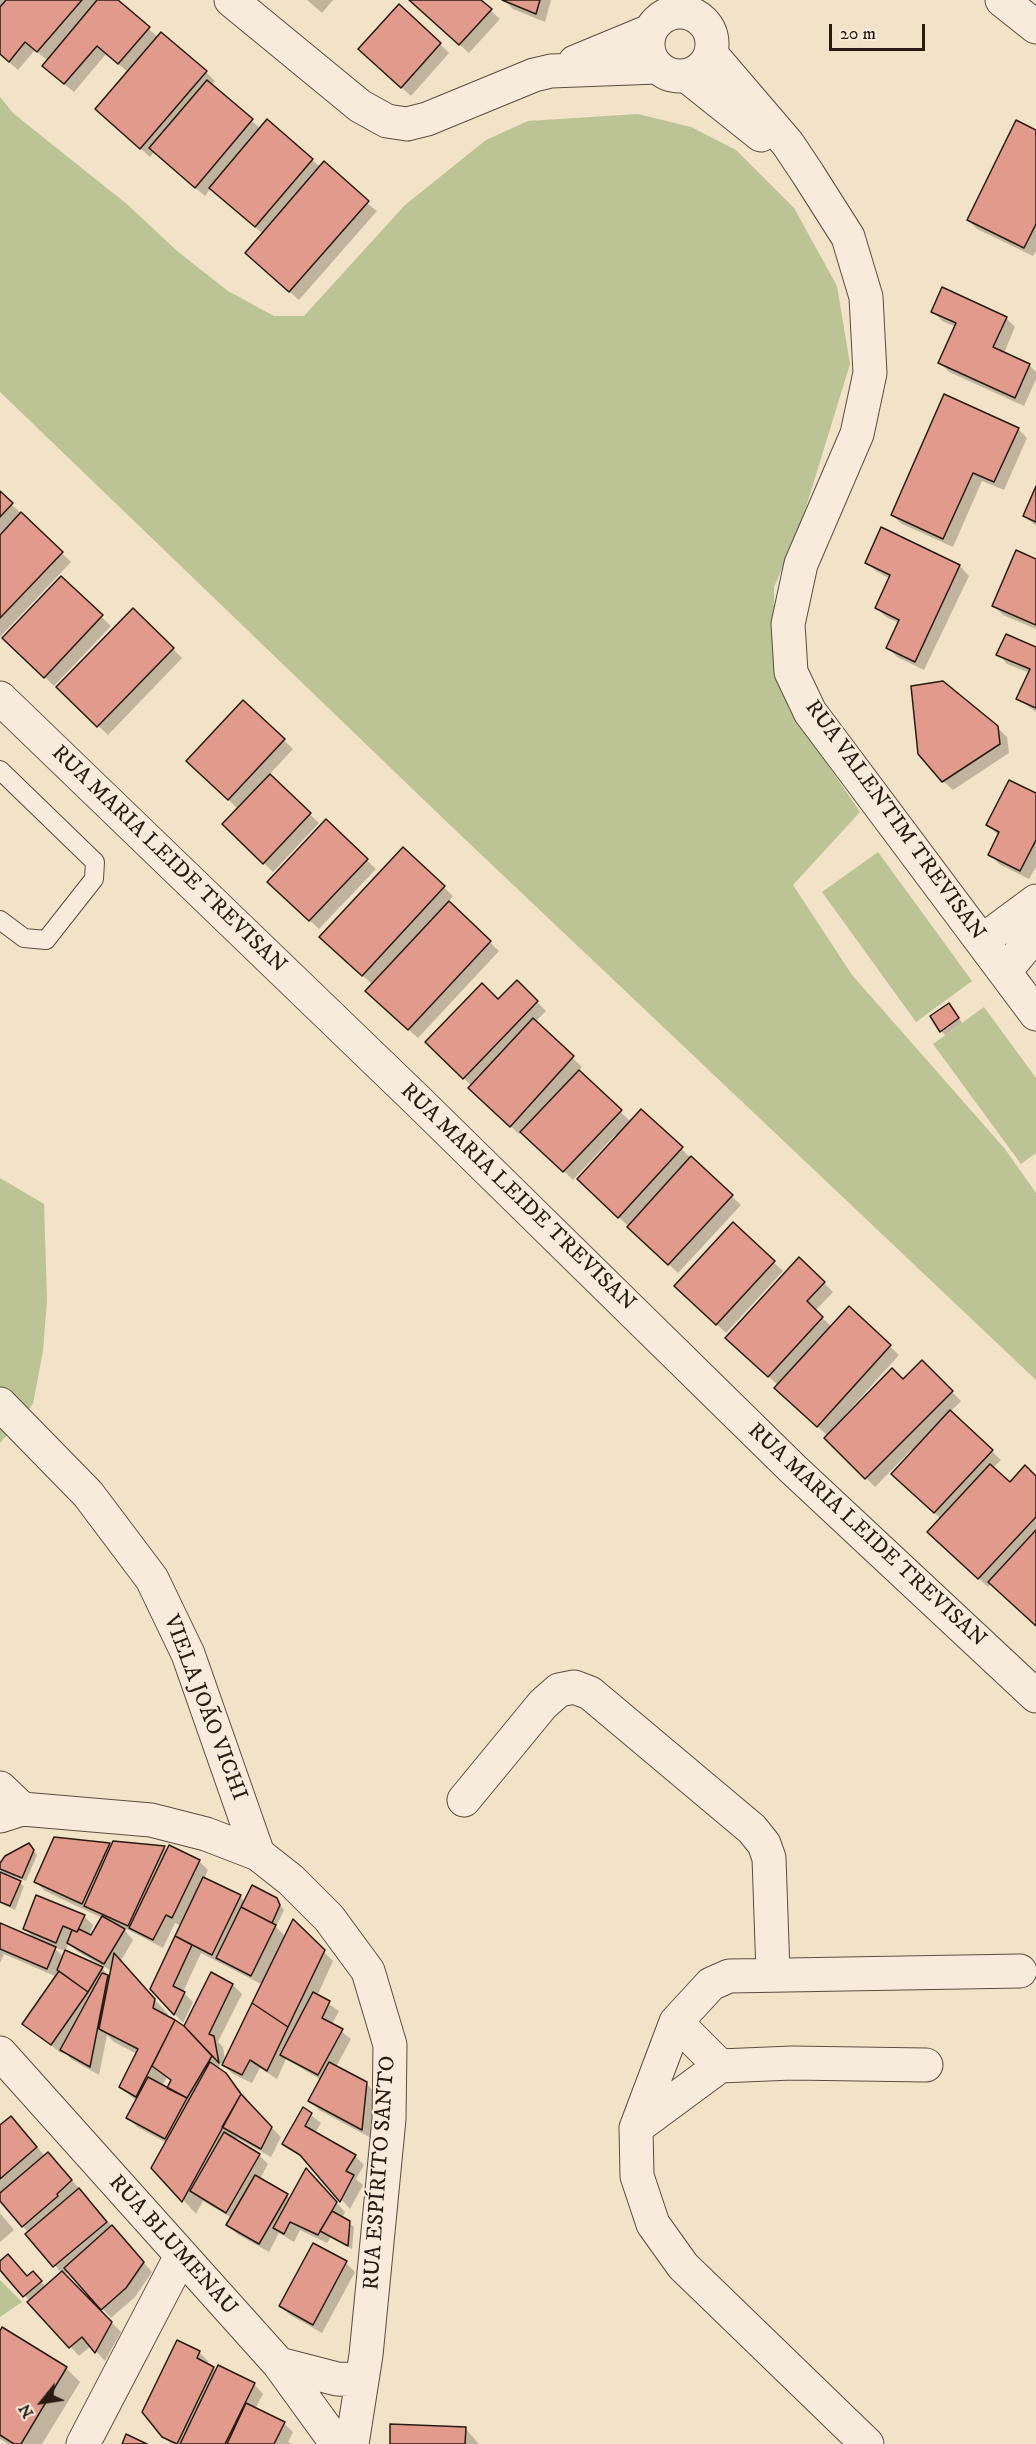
<!DOCTYPE html>
<html>
<head>
<meta charset="utf-8">
<style>
	body { margin:0 }
	#map { position:relative; width:1036px; height:2444px; overflow:hidden; background:#f2e2c7; font-family:"IM FELL DW Pica",serif }
	canvas { display:block }
	.north { position:absolute; left:12px; top:2372px; width:60px; height:60px; -webkit-text-stroke:4px #f7ecdb; paint-order:stroke; rotate:240deg; font-size:16px; font-weight:700; line-height:24px; text-align:center; color:#281b13 }
	.north::after { content:''; display:block; margin:auto; width:21px; height:27px; background:#281b13; clip-path:polygon(50% 0,100% 100%,50% 72%,0 100%) }
	.scale { position:absolute; left:829px; top:24px; width:96px; height:27px; box-sizing:border-box; border:3px solid #281b13; border-top:0; padding-left:8px; font-size:18px; line-height:21px; white-space:nowrap; color:#281b13; -webkit-text-stroke:4px #f7ecdb; paint-order:stroke }
</style>
</head>
<body>
<div id="map">
<canvas width="1036" height="2444"></canvas>
<div class="north">N</div>
<div class="scale">20 m</div>
</div>
<script>
const ctx = document.querySelector('canvas').getContext('2d');
ctx.lineJoin = 'round';
function fill(path, color) { ctx.fillStyle = color; ctx.fill(path, 'evenodd'); }
function stroke(path, color, width, dash) { ctx.strokeStyle = color; ctx.lineWidth = width; ctx.lineCap = dash ? 'butt' : 'round'; ctx.setLineDash(dash || []); ctx.stroke(path); }
function label(font, color, halo, rows, align = 'center') {
  ctx.font = font + ' "IM FELL DW Pica",serif'; ctx.lineWidth = 4.5; ctx.setLineDash([]); ctx.textBaseline = 'middle'; ctx.strokeStyle = halo; ctx.fillStyle = color; for (const [text, x, y, turn = 0] of rows) {
    ctx.save(); ctx.translate(x, y); ctx.rotate((+turn || 0) * Math.PI / 180); ctx.textAlign = isNaN(turn) ? turn : align; if (halo) ctx.strokeText(text, 0, 0); ctx.fillText(text, 0, 0); ctx.restore();
  }
}
const green = new Path2D(`
	M0,97L14,114L128,205L177,251L228,291L274,316H304L405,205L486,140L528,121L638,114L691,127L736,150L794,208L837,286L850,364L799,530L774,587V657L812,742L860,812L793,885L852,975L1005,1149L1036,1193V1380L451,826L0,392Z
	M878,852L972,981L916,1022L822,892Z
	M984,1007L1036,1078V1153L1021,1164L933,1044Z
	M0,1178L44,1204L47,1300L43,1351L33,1404L0,1443Z
	M0,2280L22,2302L0,2317Z`);
const shadow = new Path2D(`
	M0,0H115L158,37L206,72L215,81L211,85L261,129L312,160L377,211L299,300L256,262L263,234L211,188L205,196L154,152L150,157L106,118L128,72L106,54L74,92L53,75L48,61L35,50L18,70L0,54Z
	M307,0H333L322,13Z
	M410,0H479L500,19L469,53Z
	M504,0H551L545,22L513,9Z
	M440,44L449,53L411,96L369,58Z
	M1036,132V251L1033,256L977,229L968,220Z
	M933,311L1006,318L1015,327L1004,353L1029,365L1036,372V379L1024,406L949,372L940,363L956,327L942,321Z
	M1018,429L1027,438L1004,490L982,481L953,547L902,524L892,515Z
	M1036,490V526L1024,516Z
	M0,493L71,562L0,637Z
	M882,529L960,566L969,576L924,670L897,657L888,648L899,623L886,617L877,608L890,579L876,571L867,562Z
	M1036,561V629L1003,615L994,606Z
	M61,578L111,626L54,686L5,638Z
	M133,610L182,658L108,735L58,687Z
	M1036,649V712L1018,699L1030,673L1007,664L998,654Z
	M244,702L293,749L269,775L319,823L273,872L224,824L238,809L197,770Z
	M997,727L1007,737L1009,753L953,790L943,781Z
	M1036,795V867L1029,879L999,864L990,854L999,836L988,825Z
	M326,821L376,869L319,929L269,882Z
	M403,849L453,896L448,902L499,951L418,1038L376,1000L373,985L330,946Z
	M517,982L546,1011L535,1022L582,1067L578,1071L631,1122L641,1111L741,1205L678,1273L588,1188L617,1137L615,1135L573,1180L522,1131L519,1134L479,1097L472,1086L427,1042L498,1001Z
	M953,1009L962,1023L945,1035L941,1031Z
	M733,1224L783,1271L726,1333L685,1295Z
	M824,1283L833,1292L815,1311L832,1327L849,1309L899,1355L845,1415L846,1417L903,1381L922,1362L961,1401L950,1412L1001,1460L993,1468L1010,1484L1036,1478V1625L992,1583L988,1587L938,1541L941,1519L902,1483L913,1452L911,1450L875,1487L826,1438L828,1436L785,1397L778,1385L736,1347Z
	M109,1844L112,1847L164,1848L199,1861L208,1870L204,1879L240,1896L245,1902L276,1899L284,1910L276,1927L286,1937L294,1922L333,1961L317,1996L339,2011L332,2024L351,2039L336,2067L366,2083L375,2093L371,2138L319,2110L310,2101L321,2080L286,2059L277,2079L260,2068L252,2083L233,2074L221,2063L218,2069L241,2091L222,2125L225,2126L243,2093L253,2109L281,2137L271,2157L237,2138L236,2141L259,2155L268,2164L260,2179L291,2199L315,2179L345,2212L342,2218L354,2227L352,2249L331,2237L327,2243L300,2230L294,2242L279,2233L269,2252L237,2234L228,2225L232,2218L203,2201L196,2214L153,2167L167,2143L137,2127L128,2117L137,2102L121,2087L137,2054L114,2042L107,2035L99,2075L71,2059L63,2050L61,2053L24,2024L57,1977L4,1954L0,1963V1925L36,1940L25,1929L84,1916L93,1925L89,1936L91,1937L102,1918L45,1891L36,1882ZM175,1923L182,1926L152,1989L183,2023L193,2002L183,1992L201,1953L263,1985L225,2061L223,2047L218,2042L242,1994L233,1985L211,1974L185,2028L167,2018L168,2014L120,1962L133,1940L121,1926L163,1948ZM69,1943L78,1952L112,1971L110,1979L105,1975L106,1973L102,1968L64,1957L52,1946L65,1951ZM167,2077L172,2081L168,2090L162,2086Z
	M33,1849L37,1855L26,1881L7,1874L6,1876L0,1870V1866Z
	M0,1874L24,1886L15,1910L0,1903Z
	M303,2109L321,2123L315,2133L355,2156L364,2165L356,2179L363,2185L350,2209L308,2162L284,2144Z
	M0,2127H20L45,2156L57,2163L152,2272L135,2297L111,2318L69,2271L64,2275L121,2332L105,2361L91,2346L79,2356L0,2268V2263L27,2278L33,2273L46,2287L62,2274L0,2198Z
	M0,2213L14,2230L0,2242Z
	M346,2263L355,2272L322,2333L290,2315L281,2306Z
	M0,2334L66,2368L80,2382L42,2444H8L0,2439Z
	M199,2352L208,2361L207,2365L216,2371L254,2384L263,2394L255,2409L284,2423L293,2432L288,2442L292,2444H171L163,2436Z
	M465,2428L479,2444H391Z`);
const building = new Path2D(`
	M6,0H82L37,52L25,42L9,62L0,54V7Z
	M97,0H118L150,27L118,64L97,46L64,84L42,66Z
	M409,0H481L492,9L459,45Z
	M502,0H540L536,14Z
	M399,4L441,43L401,88L358,49Z
	M161,32L207,71L140,149L95,109Z
	M207,80L253,119L195,188L149,148Z
	M267,119L313,159L255,227L209,188Z
	M1016,120L1036,130V224L1024,248L967,220Z
	M324,161L369,201L289,292L245,253Z
	M942,287L1007,317L993,347L1030,364L1015,398L938,363L956,323L931,312Z
	M944,394L1019,428L994,482L973,473L943,539L891,515Z
	M1036,486V522L1023,516Z
	M0,491L13,503L0,517Z
	M21,512L63,552L0,618V535Z
	M881,527L960,565L915,662L886,648L899,620L875,608L890,575L865,563Z
	M1016,550L1036,559V625L992,606Z
	M61,576L103,615L44,678L2,638Z
	M133,608L174,648L97,727L56,687Z
	M1006,634L1036,647V708L1016,699L1030,669L996,655Z
	M943,681L998,726L1000,744L942,782L918,754L911,686Z
	M243,700L285,739L228,800L186,761Z
	M270,774L311,813L263,864L222,824Z
	M1009,780L1036,793V840L1020,871L988,855L999,832L986,825Z
	M326,819L368,859L309,921L267,882Z
	M403,847L445,886L362,976L319,937Z
	M449,901L491,941L408,1030L365,991Z
	M517,980L538,1001L463,1079L425,1042L482,983L498,999Z
	M949,1003L959,1018L940,1032L930,1016Z
	M533,1018L574,1056L510,1127L468,1088Z
	M579,1070L622,1110L563,1172L520,1132Z
	M641,1109L683,1147L618,1218L577,1179Z
	M691,1156L733,1195L668,1265L627,1227Z
	M733,1222L775,1261L716,1325L674,1286Z
	M799,1257L825,1282L807,1301L823,1317L768,1377L725,1338Z
	M849,1306L891,1345L817,1427L774,1388Z
	M922,1360L953,1391L865,1479L824,1438L892,1368L903,1379Z
	M950,1410L993,1450L934,1513L891,1474Z
	M990,1464L1010,1482L1025,1465L1036,1476V1517L978,1579L927,1532Z
	M1036,1530V1626L988,1582Z
	M54,1837L110,1843L82,1904L34,1882Z
	M113,1841L165,1846L128,1926L84,1906Z
	M29,1843L34,1850L22,1878L0,1869V1863L5,1856Z
	M169,1845L200,1860L172,1918L166,1915L153,1940L129,1928Z
	M0,1872L21,1881L10,1906L0,1902Z
	M203,1877L241,1895L212,1955L175,1936Z
	M252,1885L277,1898L280,1905L272,1923L241,1907Z
	M36,1895L85,1915L77,1932L63,1926L56,1943L23,1929Z
	M241,1907L276,1925L251,1976L216,1958Z
	M102,1916L125,1929L104,1964L67,1943L72,1930L77,1932L79,1929L91,1935Z
	M293,1919L325,1950L288,2027L252,2003Z
	M0,1923L56,1947L47,1969L0,1949Z
	M175,1936L192,1945L173,1986L185,1992L174,2015L150,1989Z
	M65,1950L103,1967L88,1992L57,1970Z
	M114,1953L155,1999L153,2008L175,2020L136,2097L119,2087L138,2049L99,2029Z
	M59,1971L88,1992L51,2045L22,2024Z
	M211,1972L233,1984L209,2034L214,2036L219,2063L184,2026Z
	M102,1973L108,1975L90,2067L60,2050Z
	M313,1992L330,2001L322,2018L343,2029L318,2075L280,2055Z
	M252,2003L288,2027L267,2071L250,2060L242,2075L222,2065Z
	M175,2020L184,2026L212,2056L187,2098L167,2088L171,2080L152,2066Z
	M210,2062L226,2073L241,2094L182,2202L151,2168Z
	M329,2062L367,2082L362,2130L308,2101Z
	M148,2077L187,2098L165,2139L126,2118Z
	M241,2094L272,2127L261,2149L222,2127Z
	M303,2107L312,2113L305,2126L356,2155L346,2171L354,2175L340,2202L300,2155L282,2144Z
	M11,2116L37,2147L0,2179V2125Z
	M224,2132L260,2154L226,2213L190,2191Z
	M48,2152L72,2180L57,2194L58,2196L22,2227L0,2201V2193Z
	M306,2168L337,2202L318,2235L290,2222L284,2234L273,2228Z
	M255,2175L288,2194L259,2244L226,2225Z
	M79,2188L107,2222L53,2267L25,2234Z
	M332,2211L350,2221L348,2246L320,2231Z
	M112,2225L144,2262L126,2288L101,2310L64,2268Z
	M313,2243L347,2261L313,2325L279,2306Z
	M8,2254L27,2276L33,2271L42,2281L23,2297L0,2270V2261Z
	M62,2271L112,2322L95,2353L82,2337L69,2348L27,2302Z
	M2,2327L67,2367L21,2444H14L0,2435V2331Z
	M177,2340L200,2351L197,2358L214,2367L177,2444L162,2437L142,2412Z
	M218,2365L255,2383L225,2444H180Z
	M246,2403L285,2422L274,2444H227Z
	M390,2424L466,2427L465,2444H390Z
	M126,2434L147,2444H122Z`);
const service = new Path2D(`
	M0,770L95,862L94,879L46,940L24,938L0,920`);
const minor = new Path2D(`
	M231,0L360,106L387,121L407,124L427,119L534,75L551,71L657,67
	M1002,0L1036,27
	M648 44a32 32 0 1 1 64 0a32 32 0 1 1-64 0Z
	M711,54L788,144L808,174L848,237L866,297L870,373L857,434L801,564L788,624L791,672L810,712L1036,1014
	M575,62L650,31
	M687,76L761,135
	M0,698L418,1101L793,1469L1036,1696
	M982,941L1036,901
	M1005,971L1036,934
	M0,1404L88,1494L152,1579L188,1654L258,1854
	M0,1788L22,1809
	M464,1800L543,1704L559,1690L574,1687L590,1693L752,1829L764,1844L769,1858L773,1973
	M0,1816L22,1809L151,1820L206,1834L258,1854L291,1880L329,1918L368,1971L390,2045L389,2119L366,2355L352,2444
	M676,2022L720,2066L792,2063L926,2065
	M0,2053L279,2364L337,2444
	M636,2128L720,2066
	M279,2364L337,2379L362,2380
	M83,2444L181,2256
	M867,2444L683,2266L653,2224L637,2176L636,2128L676,2022L711,1984L729,1976L1020,1971`);
const streetNames = [
	["RUA VALENTIM TREVISAN",894,821,54],
	["RUA MARIA LEIDE TREVISAN",168,860,44],
	["RUA MARIA LEIDE TREVISAN",517,1198,44],
	["RUA MARIA LEIDE TREVISAN",866,1536,43],
	["VIELA JOÃO VICHI",204,1708,69],
	["RUA ESPÍRITO SANTO",381,2173,-86],
	["RUA BLUMENAU",172,2246,48]
];
fill(green, '#bcc394');
fill(shadow, '#0003');
fill(building, '#e19a8b');
stroke(building, '#281b13', 1.5);
stroke(service, '#5a4d40', 20);
stroke(minor, '#5a4d40', 35);
stroke(service, '#f7ecdb', 18);
stroke(minor, '#f7ecdb', 33);
label('22px', '#281b13', '#f7ecdb', streetNames);
</script>
</body>
</html>
